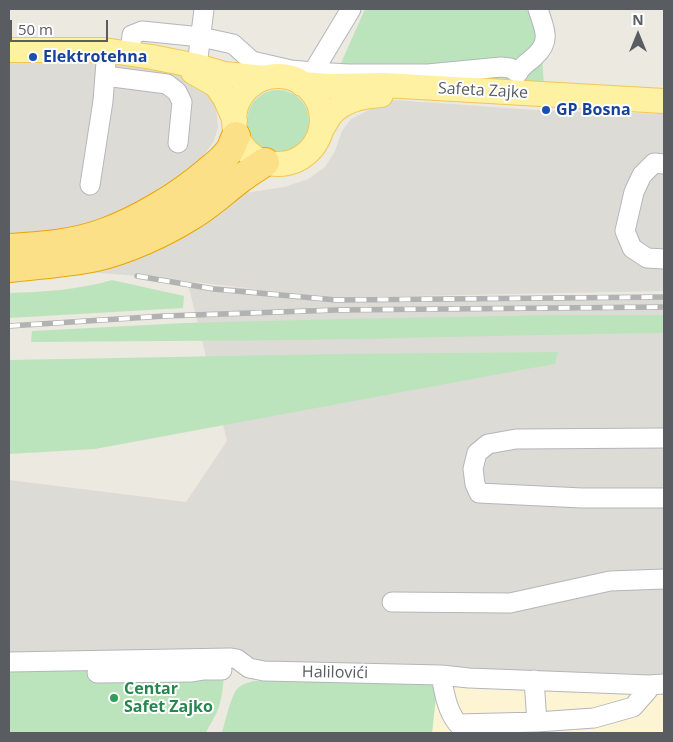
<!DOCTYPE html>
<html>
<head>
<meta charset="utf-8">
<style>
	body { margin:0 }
	#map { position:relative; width:673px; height:742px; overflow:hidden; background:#ece9e0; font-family:"Open Sans",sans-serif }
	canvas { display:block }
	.frame { position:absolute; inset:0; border:10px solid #595c61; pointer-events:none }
	.north { position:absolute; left:613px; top:10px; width:50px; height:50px; -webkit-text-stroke:4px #fff; paint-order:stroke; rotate:0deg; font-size:14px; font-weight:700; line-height:20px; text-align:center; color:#595c61 }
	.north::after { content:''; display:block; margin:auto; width:18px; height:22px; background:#595c61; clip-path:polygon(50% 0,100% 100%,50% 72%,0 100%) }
	.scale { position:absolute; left:10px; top:20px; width:98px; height:22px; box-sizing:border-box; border:2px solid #595c61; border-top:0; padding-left:6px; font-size:15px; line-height:18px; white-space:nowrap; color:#595c61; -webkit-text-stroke:4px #fff; paint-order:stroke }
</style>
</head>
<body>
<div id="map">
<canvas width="673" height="742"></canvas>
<div class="frame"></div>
<div class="north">N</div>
<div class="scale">50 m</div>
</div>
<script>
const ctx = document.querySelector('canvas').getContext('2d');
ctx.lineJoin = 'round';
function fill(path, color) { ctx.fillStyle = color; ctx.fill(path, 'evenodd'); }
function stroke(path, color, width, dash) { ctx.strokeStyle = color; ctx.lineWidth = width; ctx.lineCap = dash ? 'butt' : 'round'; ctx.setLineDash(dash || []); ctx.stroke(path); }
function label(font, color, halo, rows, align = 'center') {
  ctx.font = font + ' "Open Sans",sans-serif'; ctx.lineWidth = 4; ctx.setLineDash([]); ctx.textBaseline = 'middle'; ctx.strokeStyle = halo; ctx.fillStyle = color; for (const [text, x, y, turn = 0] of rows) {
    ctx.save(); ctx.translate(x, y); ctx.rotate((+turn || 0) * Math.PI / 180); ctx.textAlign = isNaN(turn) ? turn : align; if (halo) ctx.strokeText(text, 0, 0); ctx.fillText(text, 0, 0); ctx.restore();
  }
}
const commercial = new Path2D(`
	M438,679L664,680V732L659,733H432Z`);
const industrial = new Path2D(`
	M76,49L183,74L209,92L216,108L218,127L214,141L204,155L245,193L284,187L308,179L325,167L335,151L342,131L351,119L373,108L395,100L536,110L664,114V291L360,297L664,299V679L9,662V480L186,502L227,441L188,284L257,289L137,276L75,271L9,250V50Z`);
const green = new Path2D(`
	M365,9H539L544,87L333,81Z
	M247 121a31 31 0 1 1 62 0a31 31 0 1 1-62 0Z
	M112,280L184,296L183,308L9,318V293C43,292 78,290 112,280Z
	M557,315H664V333L593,334L303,340L31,342L32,331L185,323L342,319Z
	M558,352L555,364L532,368L95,449L9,454V360L334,354Z
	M224,664C224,680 223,697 217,712C214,719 209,725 206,733H9V665Z
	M438,679L432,733H222C225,723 231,694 238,688C242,684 248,683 253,681Z`);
const minor = new Path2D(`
	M130,53L132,35L142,31L201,37L233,44L252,61L291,70
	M197,66L204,9
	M313,72L351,9
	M105,76L167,84L177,92L182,102L178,143
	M283,77L291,70L313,72L349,74H428L501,67L510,68L518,73C522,65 529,62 535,56C552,41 544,28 538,9
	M664,164L654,163L642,175L634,192L625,231L632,248L647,258L664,259
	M90,185L103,101L106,62L104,50
	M664,438L516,439L488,444L477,453L473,469L475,484L479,493L582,498H664
	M392,602L510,603L610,581L664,579
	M9,662L231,658L237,659L249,668L264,671L441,675L469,678L649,685L664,684
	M97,673L192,672L204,670H222
	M441,675C444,692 447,711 458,724L537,722L594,718L633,707L648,690L649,685
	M534,680L537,722`);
const major = new Path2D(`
	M9,50H104L152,57L197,66L224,74L266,78
	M193,72L216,85L225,98L235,121
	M234 120a44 44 0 1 1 88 0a44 44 0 1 1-88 0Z
	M302,84L329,86L384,85L664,101
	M321,130C325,125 328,117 332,113C344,100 365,96 381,95`);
const highway = new Path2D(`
	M9,248C40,246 73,244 103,233C139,220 179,196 208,171C216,165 224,158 230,150C232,146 234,140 236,136
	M9,268C38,265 67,263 96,257C127,250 164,233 191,216C208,206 223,192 240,179C248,173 256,168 265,162`);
const rail = new Path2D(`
	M137,276L214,289L336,300L664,297
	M9,326L165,316L336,310L664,307`);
const markers = [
	[33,57,5,"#1a4fb4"],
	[546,110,5,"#1a4fb4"],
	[114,698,5,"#2e9e5b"]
];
const transitNames = [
	["Elektrotehna",43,57],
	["GP Bosna",556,110]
];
const streetNames = [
	["Safeta Zajke",483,91,3],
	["Halilovići",335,673,1]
];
const leisureNames = [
	["Centar",124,689],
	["Safet Zajko",124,707]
];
fill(commercial, '#fdf4d3');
fill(industrial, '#dddbd5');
fill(green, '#bce4bc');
stroke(minor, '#b3b6bb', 21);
stroke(major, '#f0c755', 26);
stroke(highway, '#eba501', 30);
stroke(minor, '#fff', 19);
stroke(major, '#fff1a2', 24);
stroke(highway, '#fce087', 28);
stroke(rail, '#b1b2b2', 5.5);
stroke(rail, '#fff', 4, [11]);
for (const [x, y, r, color] of markers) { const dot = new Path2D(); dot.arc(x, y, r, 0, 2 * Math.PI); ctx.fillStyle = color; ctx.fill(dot); stroke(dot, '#fff', 2); }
label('bold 16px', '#164399', '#fff', transitNames, 'left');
label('16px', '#595c61', '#fff', streetNames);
label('bold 16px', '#27864d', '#fff', leisureNames, 'left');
</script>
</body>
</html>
